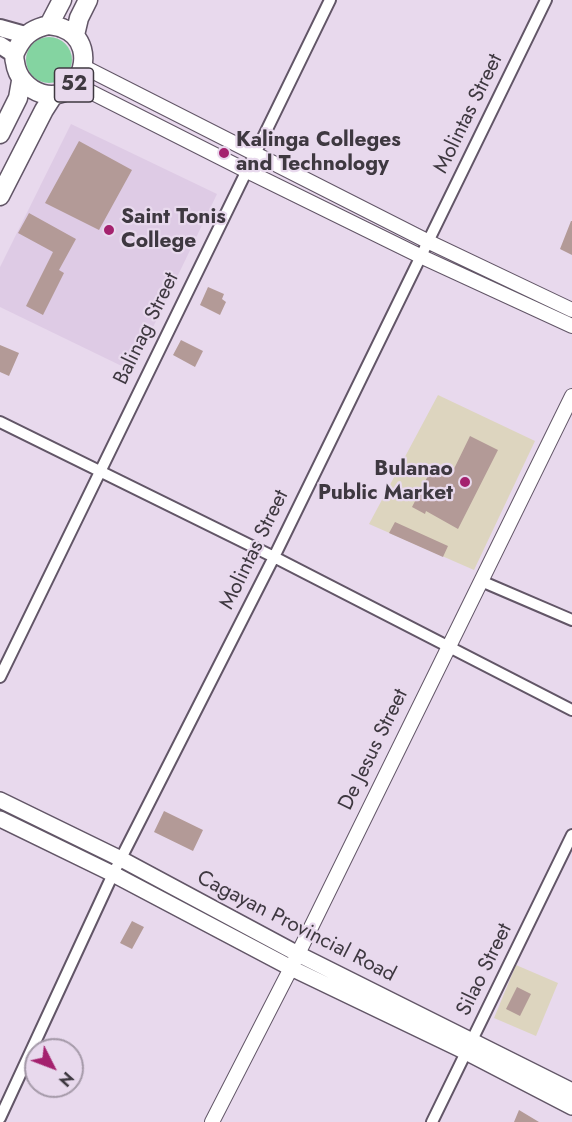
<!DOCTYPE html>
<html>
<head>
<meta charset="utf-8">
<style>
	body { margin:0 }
	#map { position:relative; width:572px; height:1122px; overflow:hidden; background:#e8d9ed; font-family:Jost,sans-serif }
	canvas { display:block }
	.north { position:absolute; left:24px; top:1038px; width:60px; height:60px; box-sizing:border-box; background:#e8d9ed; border:2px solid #a499a8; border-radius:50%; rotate:132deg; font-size:16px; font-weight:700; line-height:24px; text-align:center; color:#3e3840 }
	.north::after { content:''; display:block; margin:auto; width:21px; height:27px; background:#a4216e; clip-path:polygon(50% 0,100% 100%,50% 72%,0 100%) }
</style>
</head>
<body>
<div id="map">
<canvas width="572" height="1122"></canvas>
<div class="north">N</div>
</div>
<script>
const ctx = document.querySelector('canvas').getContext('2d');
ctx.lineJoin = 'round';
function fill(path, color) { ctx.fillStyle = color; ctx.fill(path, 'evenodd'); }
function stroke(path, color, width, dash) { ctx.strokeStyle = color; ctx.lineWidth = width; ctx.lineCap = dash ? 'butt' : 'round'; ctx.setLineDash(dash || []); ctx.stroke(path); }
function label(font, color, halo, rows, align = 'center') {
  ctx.font = font + ' Jost,sans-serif'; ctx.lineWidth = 4.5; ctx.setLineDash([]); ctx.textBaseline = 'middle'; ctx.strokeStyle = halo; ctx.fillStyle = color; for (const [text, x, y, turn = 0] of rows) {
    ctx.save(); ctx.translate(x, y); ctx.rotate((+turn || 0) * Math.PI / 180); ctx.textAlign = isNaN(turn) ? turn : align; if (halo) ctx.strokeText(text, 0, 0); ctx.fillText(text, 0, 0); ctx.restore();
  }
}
const commercial = new Path2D(`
	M438,395L535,441L474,570L369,524Z
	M516,965L558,983L536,1036L494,1018Z`);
const built = new Path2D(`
	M71,124L217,194L132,371L0,307V267Z`);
const green = new Path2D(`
	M26 60a23 23 0 1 1 46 0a23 23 0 1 1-46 0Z`);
const building = new Path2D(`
	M79,141L132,170L99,230L45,203Z
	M29,213L76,239L59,270L64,273L43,315L26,306L53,252L18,233Z
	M571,221H572V255L560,249Z
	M208,287L224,294L222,299L226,302L220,315L200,305Z
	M181,340L203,351L195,367L173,355Z
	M0,345L19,353L9,376L0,372Z
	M470,436L498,450L458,529L426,511L425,514L412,507L432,468L451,475Z
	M395,522L448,546L443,557L389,533Z
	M164,811L203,830L193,851L154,832Z
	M132,921L144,927L132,949L120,943Z
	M517,987L531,994L520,1016L506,1009Z
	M519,1110L539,1122H514Z`);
const minor = new Path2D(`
	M0,422L274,557L572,710
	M481,581L572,620
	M0,677L330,0
	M0,1118L113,874L274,557L546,0
	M432,1122L572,835`);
const tertiary = new Path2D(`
	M84,67L429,242L572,310
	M75,84L247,171L420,256L572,326
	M212,1122L291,968L572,396`);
const secondary = new Path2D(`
	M0,800L121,859L298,954L572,1091
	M0,819L113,874L291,968L466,1052L572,1107`);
const primary = new Path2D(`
	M0,28L25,35
	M0,45L14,54`);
const trunk = new Path2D(`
	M49,25C53,26 58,26 62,28C84,36 88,59 78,78C62,109 19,94 15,62C14,58 14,56 15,53C16,50 18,47 19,45C26,33 35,28 49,25Z
	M49,25L62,0
	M75,35L79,18L88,0
	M0,134L18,98L21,81
	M0,196L44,110L53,96`);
const markers = [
	[224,153,6,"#a4216e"],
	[109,230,6,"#a4216e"],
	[465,482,6,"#a4216e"]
];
const shields = [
	[74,85,39]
];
const shieldNames = [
	["52",74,85]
];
const streetNames = [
	["Molintas Street",469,114,-64],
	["Balinag Street",147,329,-64],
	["Molintas Street",255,550,-64],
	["De Jesus Street",374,750,-64],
	["Cagayan Provincial Road",296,927,27],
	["Silao Street",485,970,-64]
];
const poiNames = [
	["Kalinga Colleges",236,141],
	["and Technology",236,165],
	["Saint Tonis",121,218],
	["College",121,242],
	["Bulanao",453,470,"right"],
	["Public Market",453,494,"right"]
];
fill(commercial, '#ddd5bf');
fill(built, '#decbe5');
fill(green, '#84d4a1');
fill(building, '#b39a97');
stroke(minor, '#625667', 14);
stroke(tertiary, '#625667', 16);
stroke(secondary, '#625667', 18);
stroke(primary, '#625667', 20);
stroke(trunk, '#625667', 21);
stroke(minor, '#fff', 10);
stroke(tertiary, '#fff', 14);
stroke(secondary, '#fff', 15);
stroke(primary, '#fff', 16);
stroke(trunk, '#fff', 18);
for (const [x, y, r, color] of markers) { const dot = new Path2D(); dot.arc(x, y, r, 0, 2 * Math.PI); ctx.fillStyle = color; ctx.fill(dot); stroke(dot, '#e8d9ed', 2); }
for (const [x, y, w] of shields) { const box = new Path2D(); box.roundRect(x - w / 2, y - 17, w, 34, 4.5); ctx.fillStyle = '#e8d9ed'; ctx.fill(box); stroke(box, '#3e3840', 1.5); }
label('bold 20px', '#3e3840', null, shieldNames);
label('21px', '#3e3840', '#e8d9ed', streetNames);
label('bold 21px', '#3e3840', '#e8d9ed', poiNames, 'left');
</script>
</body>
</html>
